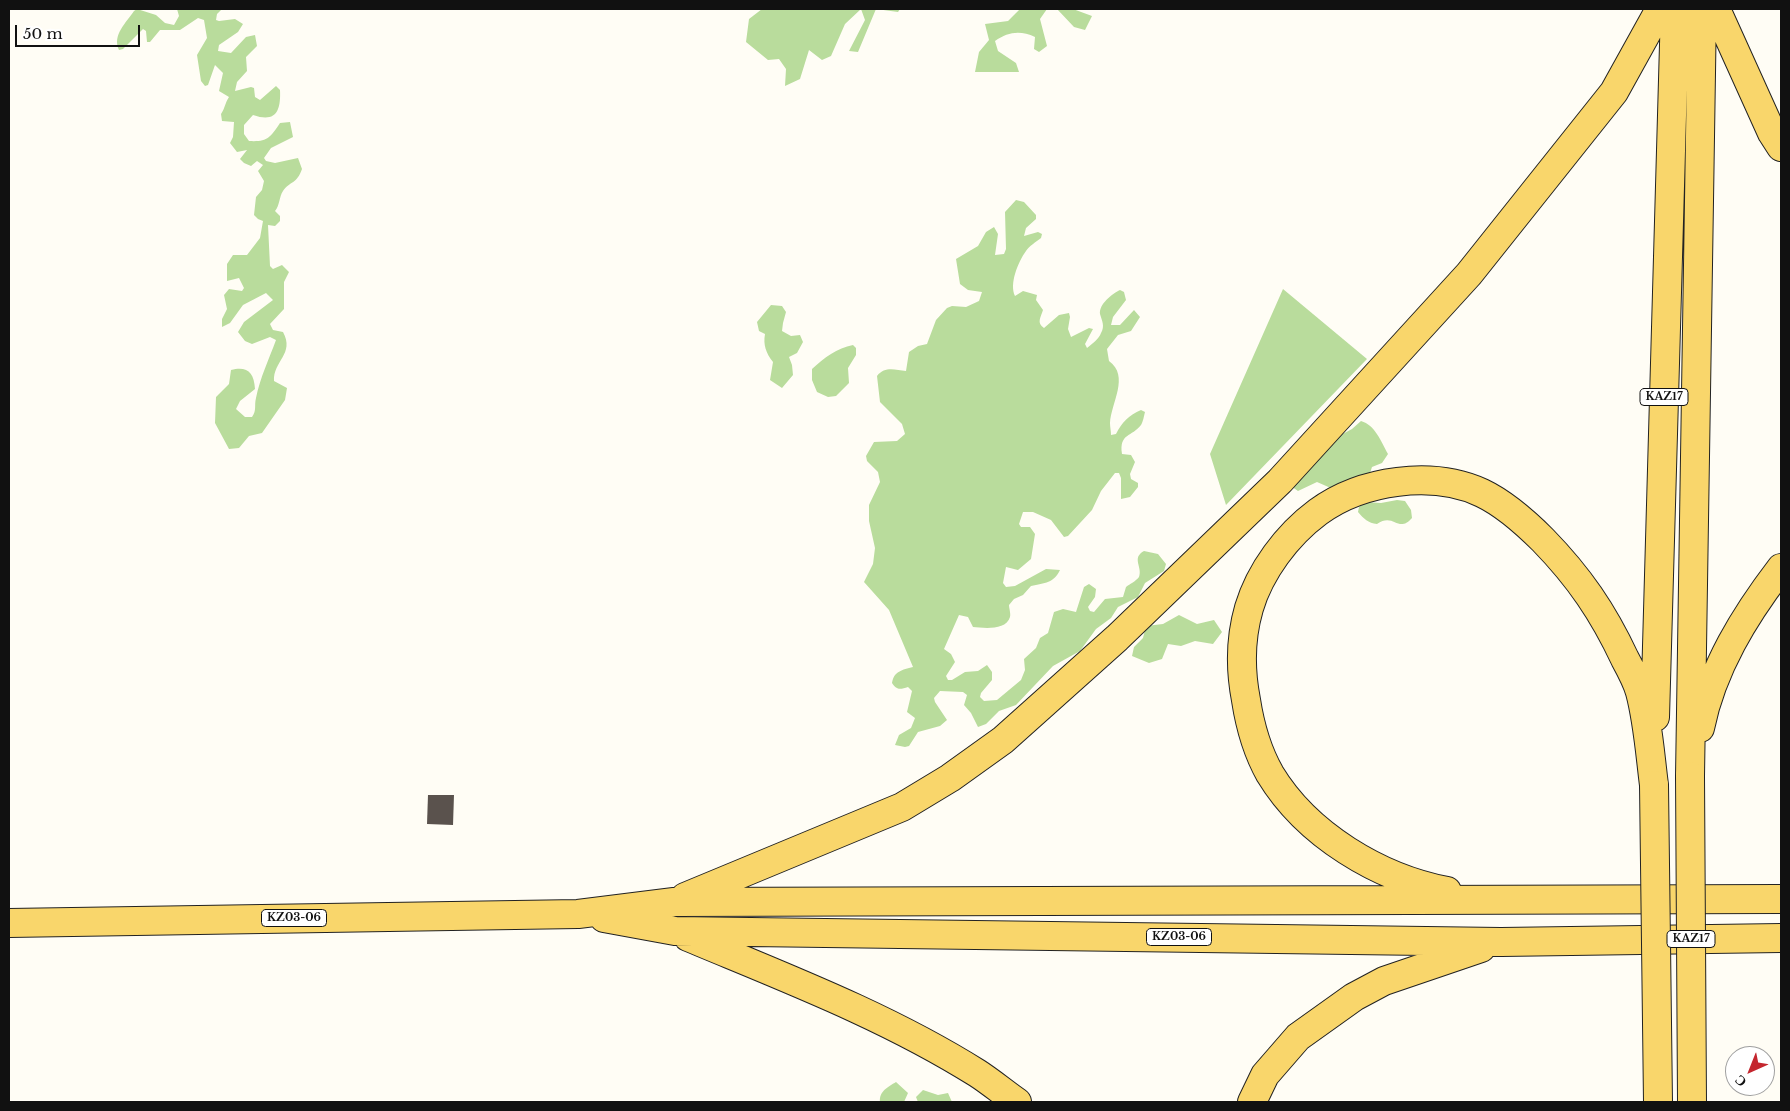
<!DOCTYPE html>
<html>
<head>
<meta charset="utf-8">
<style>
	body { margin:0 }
	#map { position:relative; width:1790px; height:1111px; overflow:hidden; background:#fffdf5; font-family:"Libre Baskerville",serif }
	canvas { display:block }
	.frame { position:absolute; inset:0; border:10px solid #111; pointer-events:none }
	.north { position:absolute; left:1725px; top:1046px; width:50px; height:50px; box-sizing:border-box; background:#fff; border:1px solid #a0a0a0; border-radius:50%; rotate:224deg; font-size:14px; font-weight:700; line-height:20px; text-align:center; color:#111 }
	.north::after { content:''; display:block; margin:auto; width:18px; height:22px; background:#c4262e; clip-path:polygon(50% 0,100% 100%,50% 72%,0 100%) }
	.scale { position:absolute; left:15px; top:25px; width:125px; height:22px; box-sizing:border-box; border:2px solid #111; border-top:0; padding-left:6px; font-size:15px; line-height:18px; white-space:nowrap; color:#111; -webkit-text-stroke:4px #fff; paint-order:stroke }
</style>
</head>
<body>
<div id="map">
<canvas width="1790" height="1111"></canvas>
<div class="frame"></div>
<div class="north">С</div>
<div class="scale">50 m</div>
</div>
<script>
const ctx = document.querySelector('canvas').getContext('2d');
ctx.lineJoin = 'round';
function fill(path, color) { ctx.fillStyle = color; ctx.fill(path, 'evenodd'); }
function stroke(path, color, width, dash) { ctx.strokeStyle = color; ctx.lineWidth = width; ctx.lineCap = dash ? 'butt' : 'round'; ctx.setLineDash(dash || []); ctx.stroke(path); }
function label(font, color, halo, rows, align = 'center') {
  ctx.font = font + ' "Libre Baskerville",serif'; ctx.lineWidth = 5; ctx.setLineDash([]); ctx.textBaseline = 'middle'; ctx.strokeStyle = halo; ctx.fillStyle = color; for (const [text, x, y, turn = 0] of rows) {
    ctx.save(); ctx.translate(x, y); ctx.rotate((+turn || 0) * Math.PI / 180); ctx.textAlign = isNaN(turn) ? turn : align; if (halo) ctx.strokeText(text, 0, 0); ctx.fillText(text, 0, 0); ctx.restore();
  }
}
const forest = new Path2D(`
	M137,9L156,15L165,23L174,25L179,16L177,9H222L217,14L216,20L219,21L235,19L243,24L238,32L219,45L218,51L231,53L246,37L255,35L257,46L246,57L247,71L237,82L235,91L251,87L254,88L255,97L260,100L276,86L280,90C281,111 276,123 253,115L244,125V134L249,141C267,142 270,138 280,123L290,122L293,137L271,148L264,158L266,161L275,163L298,158L302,169C297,184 290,181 283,191C279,197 280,205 275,211L280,216V221L275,226L268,225L270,266L273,269L282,265L289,272L284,282V309L270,324L273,330L283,332C295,354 273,361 274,381L287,388L285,400L262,433L249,436L239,448L229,449L215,423L216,397L229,384L231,370C247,366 254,372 255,389L240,401L236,409L245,417H252C257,410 254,406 256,398C260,378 269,359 276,340L270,337L252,344L245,341L238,332L244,322L273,300L266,293L243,305L230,323L222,327V319L227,309L224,295L229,289L242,291L244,288L239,278L227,281V264L233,255H247L260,238L263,221L258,219L254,215L256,197L262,190L264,181L258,171L263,165L257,161L251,166L244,163L240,159L247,150L237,152L230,143L233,137L234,122L222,121L221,114C225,108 225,103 229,97L219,91L223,73L215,65L208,85L205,86L201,81L197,55L207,38L204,20L198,18L180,30H160L150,42H147L146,31L143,29L123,49L119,50C112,35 126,23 134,11Z
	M762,9H900L898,12L876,9L858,52L849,51L865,20L861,9L845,24L831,56L822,60L809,50L800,79L785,86L786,69L779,59L768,60L746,42L749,19Z
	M1020,9H1047L1040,19L1047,46L1039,52L1034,49L1035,37C1020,30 1008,32 995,41L998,51L1016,63L1019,72H975L979,52L989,40L985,24L1008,21Z
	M1057,9H1073L1092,16L1085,30L1074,27Z
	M1016,200L1024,202L1036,215V219L1026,228L1024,236L1038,232L1042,234L1041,238C1036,242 1029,246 1026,251C1018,262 1009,284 1015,296L1023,291L1037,295L1036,300L1043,310C1041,317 1036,323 1044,328L1059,315L1069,313L1070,317L1068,329L1071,337L1089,328L1093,329L1085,344L1087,348C1092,344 1099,339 1101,333C1105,326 1102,321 1100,314C1099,304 1112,294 1120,290L1124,292L1126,300L1113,317L1111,325H1120L1134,310L1140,317L1131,331L1118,335L1107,349L1109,361C1130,376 1111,403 1110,423C1110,427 1111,431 1111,435L1116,434C1122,422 1129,415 1141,410L1145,412C1144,416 1143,422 1141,425C1132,437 1119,433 1122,454L1131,455L1135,462L1130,474L1131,479L1138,483V487L1130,497L1121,499V478L1119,473H1115L1101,491L1092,510L1068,536L1064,537L1051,520L1033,512H1023L1019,524L1021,527H1030L1035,534L1031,559L1018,570L1006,567L1003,583L1006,587L1015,586L1046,569L1060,570C1054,583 1045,583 1031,586L1023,595L1014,599L1009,605C1009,608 1011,614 1010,617C1006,631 983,628 973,627L968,617L959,615L944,649L951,654L955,662L946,676L948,680H952L965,672L978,671L987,665L992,672V680L981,693L980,697L984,701L997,700L1021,680L1025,670L1024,659L1036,648L1040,638L1048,633L1054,612L1063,609L1076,612L1084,587L1089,584L1096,589L1095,597L1088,607L1090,611L1094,612L1105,599L1123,597L1126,587C1130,584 1136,581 1139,577C1143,567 1131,558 1144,551L1158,554L1166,564L1164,571L1145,583L1138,597L1118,607L1111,618L1096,629L1080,651L1053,666L1016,705L999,711L986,724L978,727L971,713L964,705L967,695L963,692L940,691L934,698L935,702L947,720L940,726L918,732L909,746L905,747L895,745L899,735L911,728L915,718L907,712L912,691L908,687C901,689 897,691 892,683C894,671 902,670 913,667L889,610L864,582L873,564L875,548L869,521V505L880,482L878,472L867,461L866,456L874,442L897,441L905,434L902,424L880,402L877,376C885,366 895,370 906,371L909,352L918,346L927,344L936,320L947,308L952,306L966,307L979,301L982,292L968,290L960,284L956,259L978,246L986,232L994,227L998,234L995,255L1004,254L1006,249L1005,212Z
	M1283,289L1367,359L1226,505L1210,454Z
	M771,305L782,306L786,312L783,323L782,331L791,336L800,335L803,342L797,353L789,357L792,365L793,375L782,388L770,380L773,362C766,353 763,345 765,334L759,331L757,322Z
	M853,345L856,348V355L848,368L849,383L836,396L828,397L817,392L812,380V369C824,358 837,348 853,345Z
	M1361,421C1375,425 1381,441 1388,454L1382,463L1372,467L1369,476L1333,489L1317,482L1298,491L1288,484L1322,445L1352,429Z
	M1397,500L1405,501L1411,510L1412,518C1398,534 1394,512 1377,524C1368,523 1364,519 1358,512L1359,507L1365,502L1381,503Z
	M1179,615L1197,624L1214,620L1222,632L1213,644L1195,641L1181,646L1168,644L1162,659L1149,663L1132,656L1134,647L1143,638L1146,626L1163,624Z
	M896,1082L908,1093L904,1102H880C879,1091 888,1087 896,1082Z
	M923,1090L938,1095L948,1093L952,1102H918L916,1097Z`);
const building = new Path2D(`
	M428,795H454L453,825L427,824Z`);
const primary = new Path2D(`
	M1716,9L1772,133L1781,147
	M1655,717L1675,9
	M1700,728C1712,668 1745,615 1781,568
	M1690,776L1702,9
	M1447,891C1379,878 1307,835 1270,774C1257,751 1250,726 1246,700C1240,669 1240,639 1249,608C1260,571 1287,535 1318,512C1362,480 1432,470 1482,493C1505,504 1525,522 1543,540C1579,577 1603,612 1625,659C1631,670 1637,681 1640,692C1648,722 1650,754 1654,785
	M685,897L902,807L950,778L1003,740L1117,638L1280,481L1469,274L1614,92L1660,9
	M604,918L675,931L1501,942L1781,938
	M9,923L578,914L674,902L1781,899
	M688,937C786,978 886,1016 977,1073C991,1082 1004,1093 1017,1102
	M1252,1102L1265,1075L1298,1037L1354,997L1384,981L1481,948`);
const primaryBridge = new Path2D(`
	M1690,776L1692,1102
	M1654,785L1658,1102`);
const shields = [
	[1664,397,48],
	[294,918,65],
	[1179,937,65],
	[1691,939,48]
];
const shieldNames = [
	["KAZ17",1664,397],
	["KZ03-06",294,918],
	["KZ03-06",1179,937],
	["KAZ17",1691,939]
];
fill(forest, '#b9dc9c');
fill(building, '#5a524d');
stroke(primary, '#222', 30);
stroke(primary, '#f9d66b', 28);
stroke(primaryBridge, '#222', 30, []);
stroke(primaryBridge, '#f9d66b', 28);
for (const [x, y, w] of shields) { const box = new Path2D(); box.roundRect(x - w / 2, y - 8.5, w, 17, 4); ctx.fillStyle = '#fff'; ctx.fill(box); stroke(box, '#111', 1); }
label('bold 11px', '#111', null, shieldNames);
</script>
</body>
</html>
